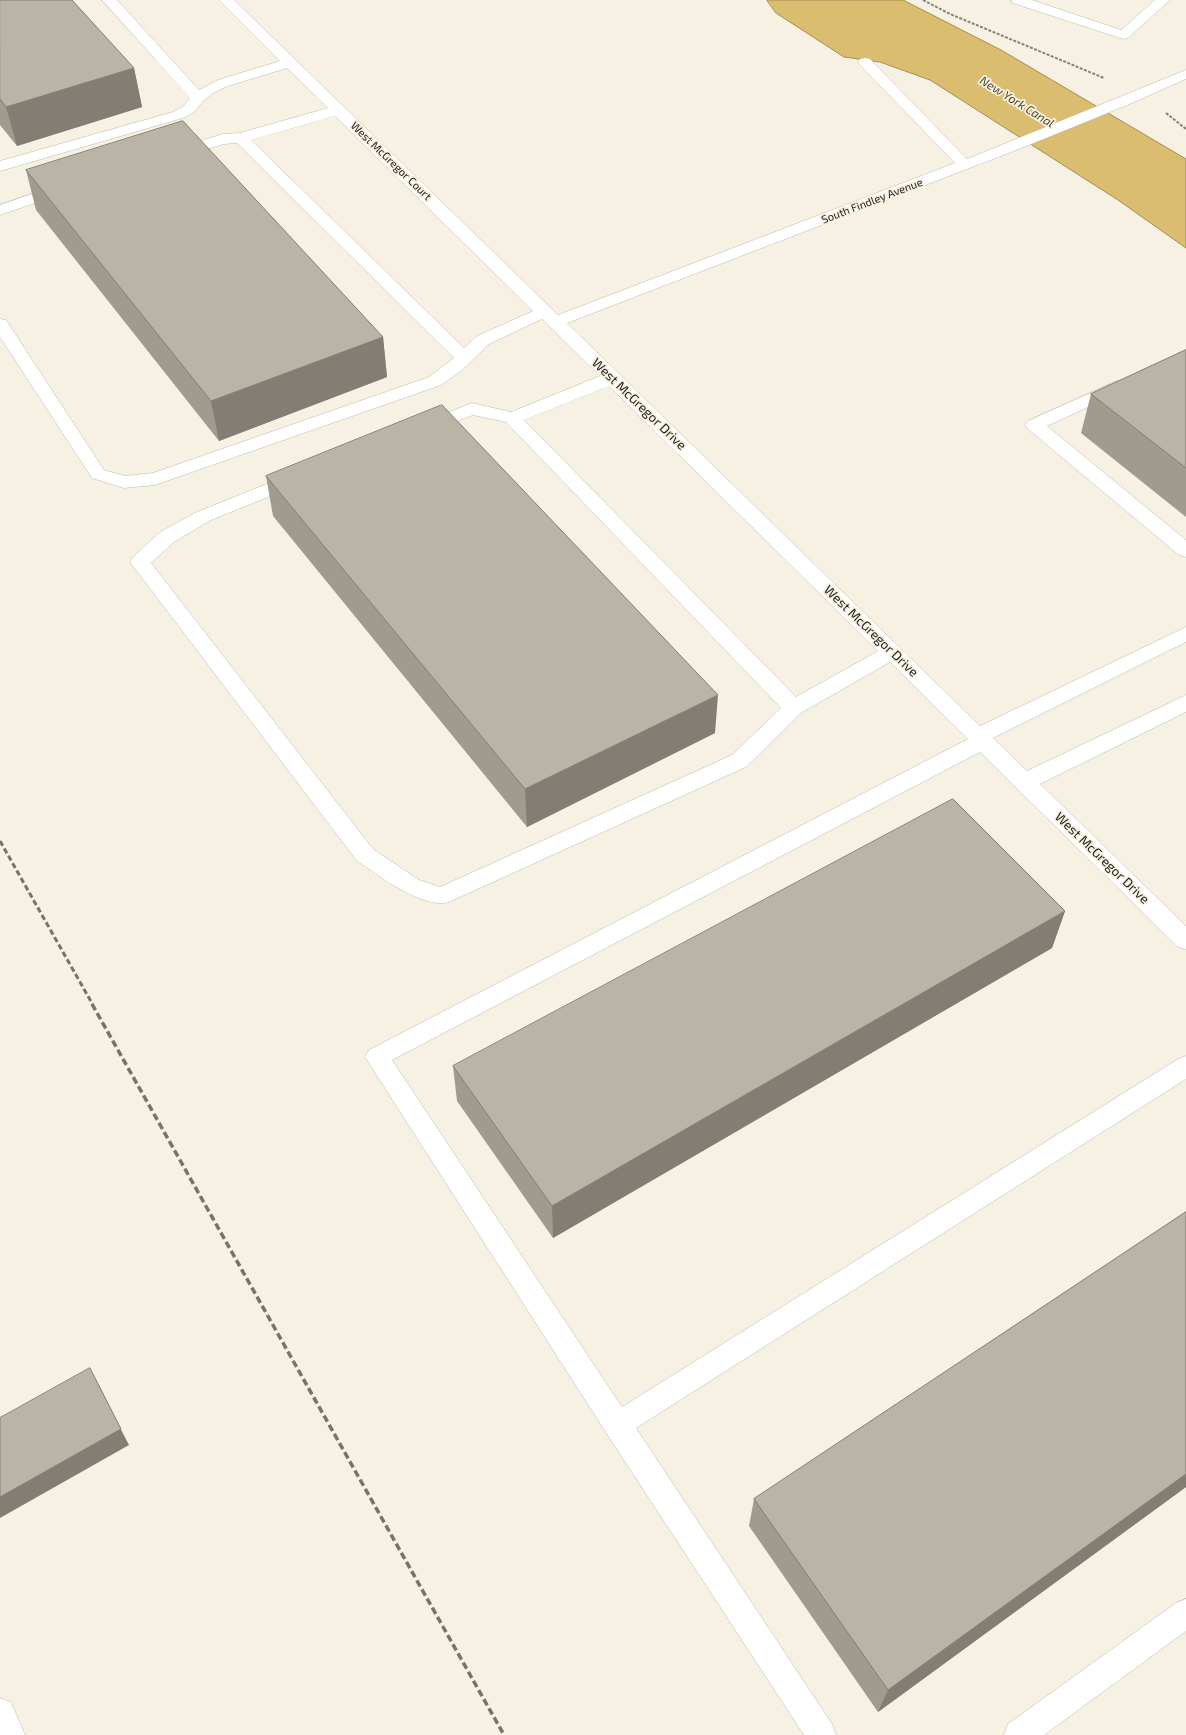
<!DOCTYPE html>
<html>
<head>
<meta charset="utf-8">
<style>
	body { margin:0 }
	canvas { display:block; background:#f6f1e2 }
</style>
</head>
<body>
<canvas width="1186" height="1735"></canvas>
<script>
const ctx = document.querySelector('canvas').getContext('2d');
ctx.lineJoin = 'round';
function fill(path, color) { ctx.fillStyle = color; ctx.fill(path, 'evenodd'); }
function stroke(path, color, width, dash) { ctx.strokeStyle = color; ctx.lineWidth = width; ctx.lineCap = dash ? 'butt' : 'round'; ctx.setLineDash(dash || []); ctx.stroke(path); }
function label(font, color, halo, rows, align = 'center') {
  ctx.font = font + ' "Exo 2",sans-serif'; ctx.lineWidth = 3.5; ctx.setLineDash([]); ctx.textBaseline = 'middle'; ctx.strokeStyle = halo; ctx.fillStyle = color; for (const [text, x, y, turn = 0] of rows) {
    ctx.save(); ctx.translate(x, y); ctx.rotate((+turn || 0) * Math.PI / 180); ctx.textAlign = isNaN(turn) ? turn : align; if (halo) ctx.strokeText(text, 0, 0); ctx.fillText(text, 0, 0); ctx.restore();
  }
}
const water = new Path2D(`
	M767,0H903L1001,50L1186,159V248L1118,200L930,80L880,62L844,57L776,13Z`);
const path = new Path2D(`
	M923,0L950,14L1104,78
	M1166,113L1186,129`);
const minor = new Path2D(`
	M102,0H117L199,90L218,80L280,61L219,0H234L558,315L955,163L860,65L858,62L860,59L865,58L870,59L967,159L1186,70V79L1125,106L1014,151L567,323L980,726L1186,627V642L993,738L1027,771L1186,695V712L1040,784L1186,926V949L1178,947L980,752L392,1060L622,1407L1178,1059L1186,1056V1079L636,1428L832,1724L836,1735H804L607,1434L365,1057L369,1050L968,739L890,662L801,713L746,767L449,902C424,910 378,875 357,861L130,562L133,557L160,532L197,512L289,475L296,473L303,475L305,479L303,483L211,520L174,542L151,563L373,849L419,880L440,887L732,755L781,708L506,422L473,415L425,434L419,432L416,428L419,424L472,403L511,412L600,376L542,319L489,344L461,371L441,385L155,485L124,488L92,478L0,337V319L6,320L104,470L125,476L153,473L429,377L454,358L237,143L224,144L176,158L171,156L168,153L171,150L223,134L240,133L328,108L287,68L228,86L213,93L203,101L194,112L183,118L0,171V161L173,112L184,106L190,98ZM335,116L533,311L477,336L464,348L251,140ZM609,386L878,651L796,697L524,420Z
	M1011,0H1032L1121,30L1155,0H1170L1128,38L1123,39L1013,3Z
	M61,184L67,186L69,189L67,192L0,215V205Z
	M1117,381L1123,383L1126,387L1123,391L1047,426L1186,540V557L1179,555L1028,429L1025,425L1028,421Z
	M1186,1599V1631L1044,1735H1004L1008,1724L1176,1603Z
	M0,1698L11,1702L25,1735H0Z`);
const railFar1 = new Path2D(`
	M0,841L93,1005`);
const rail = new Path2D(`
	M92,1004L504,1735`);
const wall = new Path2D(`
	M0,0L134,68L142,107L17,146L0,125Z
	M26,170L383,337L387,377L219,441L36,210Z
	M1186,350V517L1081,433L1091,394Z
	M266,476L715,733L527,827L273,516Z
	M1065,911L1052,948L553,1238L457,1101L453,1066Z
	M1186,1212V1487L878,1712L749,1526L754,1499Z`);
const shadedWall = new Path2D(`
	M134,68L142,107L17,146L6,107Z
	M383,337L387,377L219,441L211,401Z
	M718,695L715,733L527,827L525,789Z
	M1065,911L1052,948L553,1238L552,1206Z
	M98,1385L129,1445L0,1518V1497Z
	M1186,1474V1487L878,1712L888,1690Z`);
const building = new Path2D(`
	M0,0H72L134,68L6,107L0,99Z
	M183,121L383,337L211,401L26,170Z
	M1186,350V468L1091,394Z
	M442,405L718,695L525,789L266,476Z
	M953,799L1065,911L552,1206L453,1066Z
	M1186,1212V1474L888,1690L754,1499Z
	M90,1368L121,1429L0,1497V1418Z`);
const farStreetnames = [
	["West McGregor Court",391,161,44],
	["South Findley Avenue",872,201,-21]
];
const farWaternames = [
	["New York Canal",1017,102,32]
];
const streetNames = [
	["West McGregor Drive",639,404,44],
	["West McGregor Drive",871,631,44],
	["West McGregor Drive",1102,858,44]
];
fill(water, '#dabd6e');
stroke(water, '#a38e55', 1);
stroke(minor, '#beb8ab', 1);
stroke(path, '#878379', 2, [3, 1.5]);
fill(minor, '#fff');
stroke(railFar1, '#767369', 3, [5.5, 3]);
stroke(rail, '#767369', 3.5, [7, 3.5]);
fill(wall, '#9f9b8f');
fill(shadedWall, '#827e74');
fill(building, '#b9b4a6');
stroke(building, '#827e74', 1);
label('11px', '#24221c', '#f6f1e2', farStreetnames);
label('italic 12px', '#4b3f1d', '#f6f1e2', farWaternames);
label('13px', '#24221c', '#f6f1e2', streetNames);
</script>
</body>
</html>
